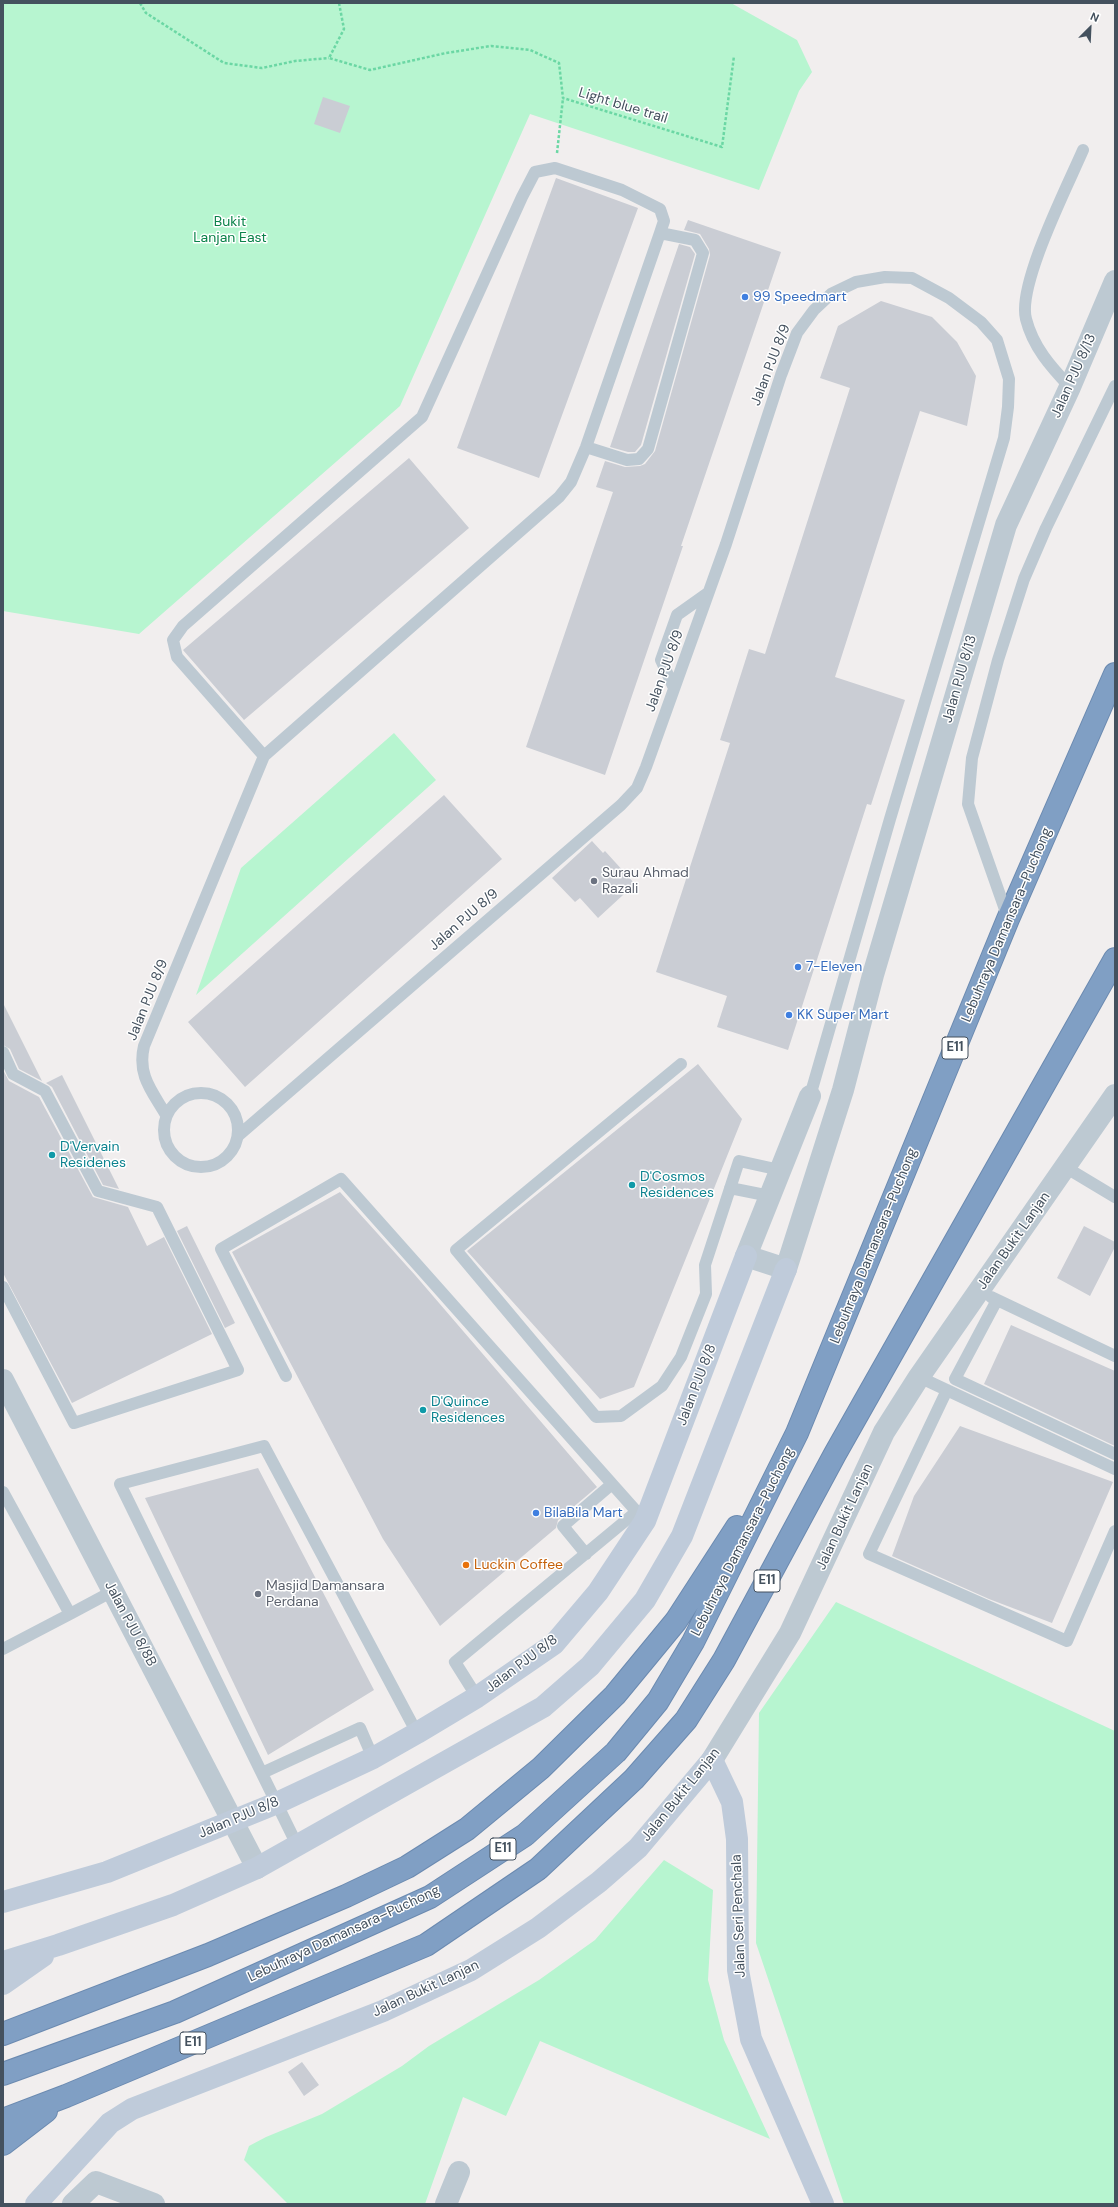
<!DOCTYPE html>
<html>
<head>
<meta charset="utf-8">
<style>
	body { margin:0 }
	#map { position:relative; width:1118px; height:2207px; overflow:hidden; background:#f1eeee; font-family:"DM Sans",sans-serif }
	canvas { display:block }
	.frame { position:absolute; inset:0; border:4px solid #44515e; pointer-events:none }
	.north { position:absolute; left:1070px; top:8px; width:40px; height:40px; -webkit-text-stroke:3px #fff; paint-order:stroke; rotate:24deg; font-size:11px; font-weight:700; line-height:16px; text-align:center; color:#44515e }
	.north::after { content:''; display:block; margin:auto; width:14px; height:18px; background:#44515e; clip-path:polygon(50% 0,100% 100%,50% 72%,0 100%) }
</style>
</head>
<body>
<div id="map">
<canvas width="1118" height="2207"></canvas>
<div class="frame"></div>
<div class="north">N</div>
</div>
<script>
const ctx = document.querySelector('canvas').getContext('2d');
ctx.lineJoin = 'round';
function fill(path, color) { ctx.fillStyle = color; ctx.fill(path, 'evenodd'); }
function stroke(path, color, width, dash) { ctx.strokeStyle = color; ctx.lineWidth = width; ctx.lineCap = dash ? 'butt' : 'round'; ctx.setLineDash(dash || []); ctx.stroke(path); }
function label(font, color, halo, rows, align = 'center') {
  ctx.font = font + ' "DM Sans",sans-serif'; ctx.lineWidth = 3; ctx.setLineDash([]); ctx.textBaseline = 'middle'; ctx.strokeStyle = halo; ctx.fillStyle = color; for (const [text, x, y, turn = 0] of rows) {
    ctx.save(); ctx.translate(x, y); ctx.rotate((+turn || 0) * Math.PI / 180); ctx.textAlign = isNaN(turn) ? turn : align; if (halo) ctx.strokeText(text, 0, 0); ctx.fillText(text, 0, 0); ctx.restore();
  }
}
const green = new Path2D(`
	M3,3H731L797,40L812,72L799,91L759,190L530,114L400,406L139,634L3,611Z
	M394,733L436,780L196,995L241,868Z
	M836,1602L1115,1731V2204H844L756,1943L759,1713Z
	M664,1860L713,1890L708,1980L724,2040L770,2139L540,2041L506,2116L463,2097L425,2204H288L244,2160L249,2146L266,2137L322,2114L402,2066L429,2046L539,1980L595,1940Z`);
const building = new Path2D(`
	M323,97L350,106L340,133L314,124Z
	M556,178L638,208L539,478L457,448Z
	M688,220L781,252L681,546H683L605,775L526,747L613,492L596,487L605,461L625,467L640,466L645,464L655,451L710,255L709,249L700,234L684,230Z
	M679,244L690,247L695,254L641,445L635,452H628L610,447Z
	M881,301L932,317L957,342L976,376L967,426L920,411L835,677L905,700L871,805L867,804L788,1050L717,1027L727,996L656,972L730,743L720,740L749,649L765,654L850,388L820,378L838,326Z
	M409,458L469,528L244,720L183,650Z
	M444,795L502,859L245,1087L188,1022Z
	M592,841L603,853L605,851L635,884L598,918L580,898L575,902L552,878Z
	M3,1003L42,1081L19,1069L10,1049L3,1045Z
	M698,1064L742,1119L634,1387L600,1399L467,1251Z
	M3,1070L9,1081L39,1097L93,1197L128,1207L147,1246L164,1237L212,1334L72,1403L3,1273Z
	M62,1075L119,1189L103,1185L52,1087L46,1083Z
	M340,1192L415,1275L597,1487L558,1520L556,1528L440,1626L383,1539L232,1252Z
	M187,1226L235,1323L225,1328L177,1231Z
	M1084,1226L1115,1242V1247L1090,1296L1057,1278Z
	M1011,1325L1115,1371V1446L984,1384Z
	M960,1426L1113,1482L1052,1623L989,1599L892,1556L914,1496Z
	M258,1468L374,1690L268,1755L145,1498Z
	M302,2062L319,2085L304,2096L288,2072Z`);
const path = new Path2D(`
	M140,3L146,13L224,63L262,68L295,61L329,58
	M339,3L344,29L329,58L370,70L446,53L491,46L530,50L559,63L563,98L722,147L734,56
	M557,153L563,98`);
const lane = new Path2D(`
	M1070,387C1051,367 1033,347 1026,319C1017,285 1068,185 1083,150
	M586,447L627,460L639,459L648,449L703,253L695,240L660,233
	M674,688L661,660L677,615L708,593
	M1008,918L968,804L972,758L998,660L1024,579L1046,528L1115,386
	M3,1052L13,1074L45,1091L98,1191L157,1207L238,1370L74,1423L3,1287
	M681,1064L456,1250L596,1417L621,1416L662,1386L681,1357L706,1294L705,1265L739,1161L780,1170
	M164 1130a37 37 0 1 1 74 0a37 37 0 1 1-74 0Z
	M166,1115C152,1091 137,1075 144,1046L264,756L559,497L571,482L586,447L660,233L664,221L660,209L622,190L555,168L535,172L522,197L422,417L183,626L173,640L177,657L264,756
	M239,1135L621,805L637,788L646,767L726,544L781,375L797,333L814,310L831,294L856,282L885,277L912,278L949,298L981,322L997,340L1009,379L1008,407L1004,438L890,819L810,1096
	M1065,1167L1115,1197
	M730,1188L770,1196
	M991,1297L1115,1356
	M997,1300L955,1379L1115,1454
	M286,1376L221,1249L341,1179L645,1521
	M919,1377L1115,1469
	M947,1390L869,1554L1067,1641L1115,1531
	M3,1492L70,1614L3,1649
	M586,1554L563,1526L612,1484
	M70,1614L113,1591
	M477,1697L455,1662L636,1512
	M262,1773L360,1728L373,1758
	M298,1847L120,1484L264,1446L417,1733`);
const street = new Path2D(`
	M810,1096L746,1256L786,1269L843,1090L873,975L1006,525L1070,387L1115,281
	M3,1380L257,1868
	M712,1760L790,1633L884,1432L919,1377L1115,1095
	M73,2204L96,2182L154,2204
	M446,2204L459,2172`);
const secondary = new Path2D(`
	M3,1902L107,1872L277,1803L373,1758L417,1733L477,1697L554,1644L598,1592L645,1521L746,1256
	M3,1962L58,1945L173,1905L257,1868L543,1707L590,1666L645,1600L682,1536L786,1269
	M3,1984L43,1956
	M36,2204L110,2123L132,2109L383,2011L471,1970L538,1928L599,1882L638,1848L712,1760L732,1802L737,1839L738,1970L751,2039L823,2204`);
const highway = new Path2D(`
	M3,2034L208,1955L346,1896L407,1867L467,1829L541,1768L615,1695L676,1621L737,1527
	M3,2074L175,2012L430,1897L525,1835L616,1752L658,1701L693,1642L797,1433L1008,919L1115,674
	M3,2120L66,2096L426,1945L538,1869L634,1779L686,1720L724,1660L835,1454L1115,959
	M3,2144L46,2111`);
const markers = [
	[745,297,4,"#3f7fe0"],
	[594,881,4,"#6b7280"],
	[798,967,4,"#3f7fe0"],
	[789,1015,4,"#3f7fe0"],
	[52,1155,4,"#0f9aa8"],
	[632,1185,4,"#0f9aa8"],
	[423,1410,4,"#0f9aa8"],
	[536,1513,4,"#3f7fe0"],
	[466,1565,4,"#e8710a"],
	[258,1594,4,"#6b7280"]
];
const shields = [
	[955,1048,26],
	[767,1581,26],
	[503,1849,26],
	[193,2043,26]
];
const shieldNames = [
	["E11",955,1048],
	["E11",767,1581],
	["E11",503,1849],
	["E11",193,2043]
];
const streetNames = [
	["Light blue trail",623,106,17],
	["Jalan PJU 8/9",771,365,-69],
	["Jalan PJU 8/13",1074,376,-66],
	["Jalan PJU 8/9",665,671,-70],
	["Jalan PJU 8/13",960,679,-74],
	["Jalan PJU 8/9",464,920,-41],
	["Lebuhraya Damansara–Puchong",1007,925,-67],
	["Jalan PJU 8/9",148,1000,-68],
	["Jalan Bukit Lanjan",1014,1241,-55],
	["Lebuhraya Damansara–Puchong",874,1246,-68],
	["Jalan PJU 8/8",697,1385,-69],
	["Jalan Bukit Lanjan",845,1517,-65],
	["Lebuhraya Damansara–Puchong",743,1542,-63],
	["Jalan PJU 8/8B",130,1624,62],
	["Jalan PJU 8/8",522,1664,-37],
	["Jalan Bukit Lanjan",681,1795,-51],
	["Jalan PJU 8/8",239,1818,-23],
	["Jalan Seri Penchala",739,1916,-92],
	["Lebuhraya Damansara–Puchong",344,1934,-25],
	["Jalan Bukit Lanjan",426,1989,-25]
];
const parkNames = [
	["Bukit",230,222],
	["Lanjan East",230,238]
];
const shopNames = [
	["99 Speedmart",753,297],
	["7-Eleven",806,967],
	["KK Super Mart",797,1015],
	["BilaBila Mart",544,1513]
];
const worshipNames = [
	["Surau Ahmad",602,873],
	["Razali",602,889],
	["Masjid Damansara",266,1586],
	["Perdana",266,1602]
];
const cultureNames = [
	["D'Vervain",60,1147],
	["Residenes",60,1163],
	["D'Cosmos",640,1177],
	["Residences",640,1193],
	["D'Quince",431,1402],
	["Residences",431,1418]
];
const foodNames = [
	["Luckin Coffee",474,1565]
];
fill(green, '#b7f5d0');
fill(building, '#cacdd4');
stroke(highway, '#6b8ab0', 24);
stroke(path, '#6bd7a4', 2.5, [3, 2]);
stroke(lane, '#bdc9d2', 12);
stroke(street, '#bdc9d2', 22);
stroke(secondary, '#bfcbda', 22);
stroke(highway, '#809fc4', 22);
for (const [x, y, r, color] of markers) { const dot = new Path2D(); dot.arc(x, y, r, 0, 2 * Math.PI); ctx.fillStyle = color; ctx.fill(dot); stroke(dot, '#fff', 1.5); }
for (const [x, y, w] of shields) { const box = new Path2D(); box.roundRect(x - w / 2, y - 11, w, 22, 3); ctx.fillStyle = '#fff'; ctx.fill(box); stroke(box, '#44515e', 1); }
label('bold 13px', '#44515e', null, shieldNames);
label('14px', '#44515e', '#fff', streetNames);
label('14px', '#0b834a', '#fff', parkNames);
label('14px', '#366cbe', '#fff', shopNames, 'left');
label('14px', '#5b616d', '#fff', worshipNames, 'left');
label('14px', '#0d838f', '#fff', cultureNames, 'left');
label('14px', '#c56008', '#fff', foodNames, 'left');
</script>
</body>
</html>
